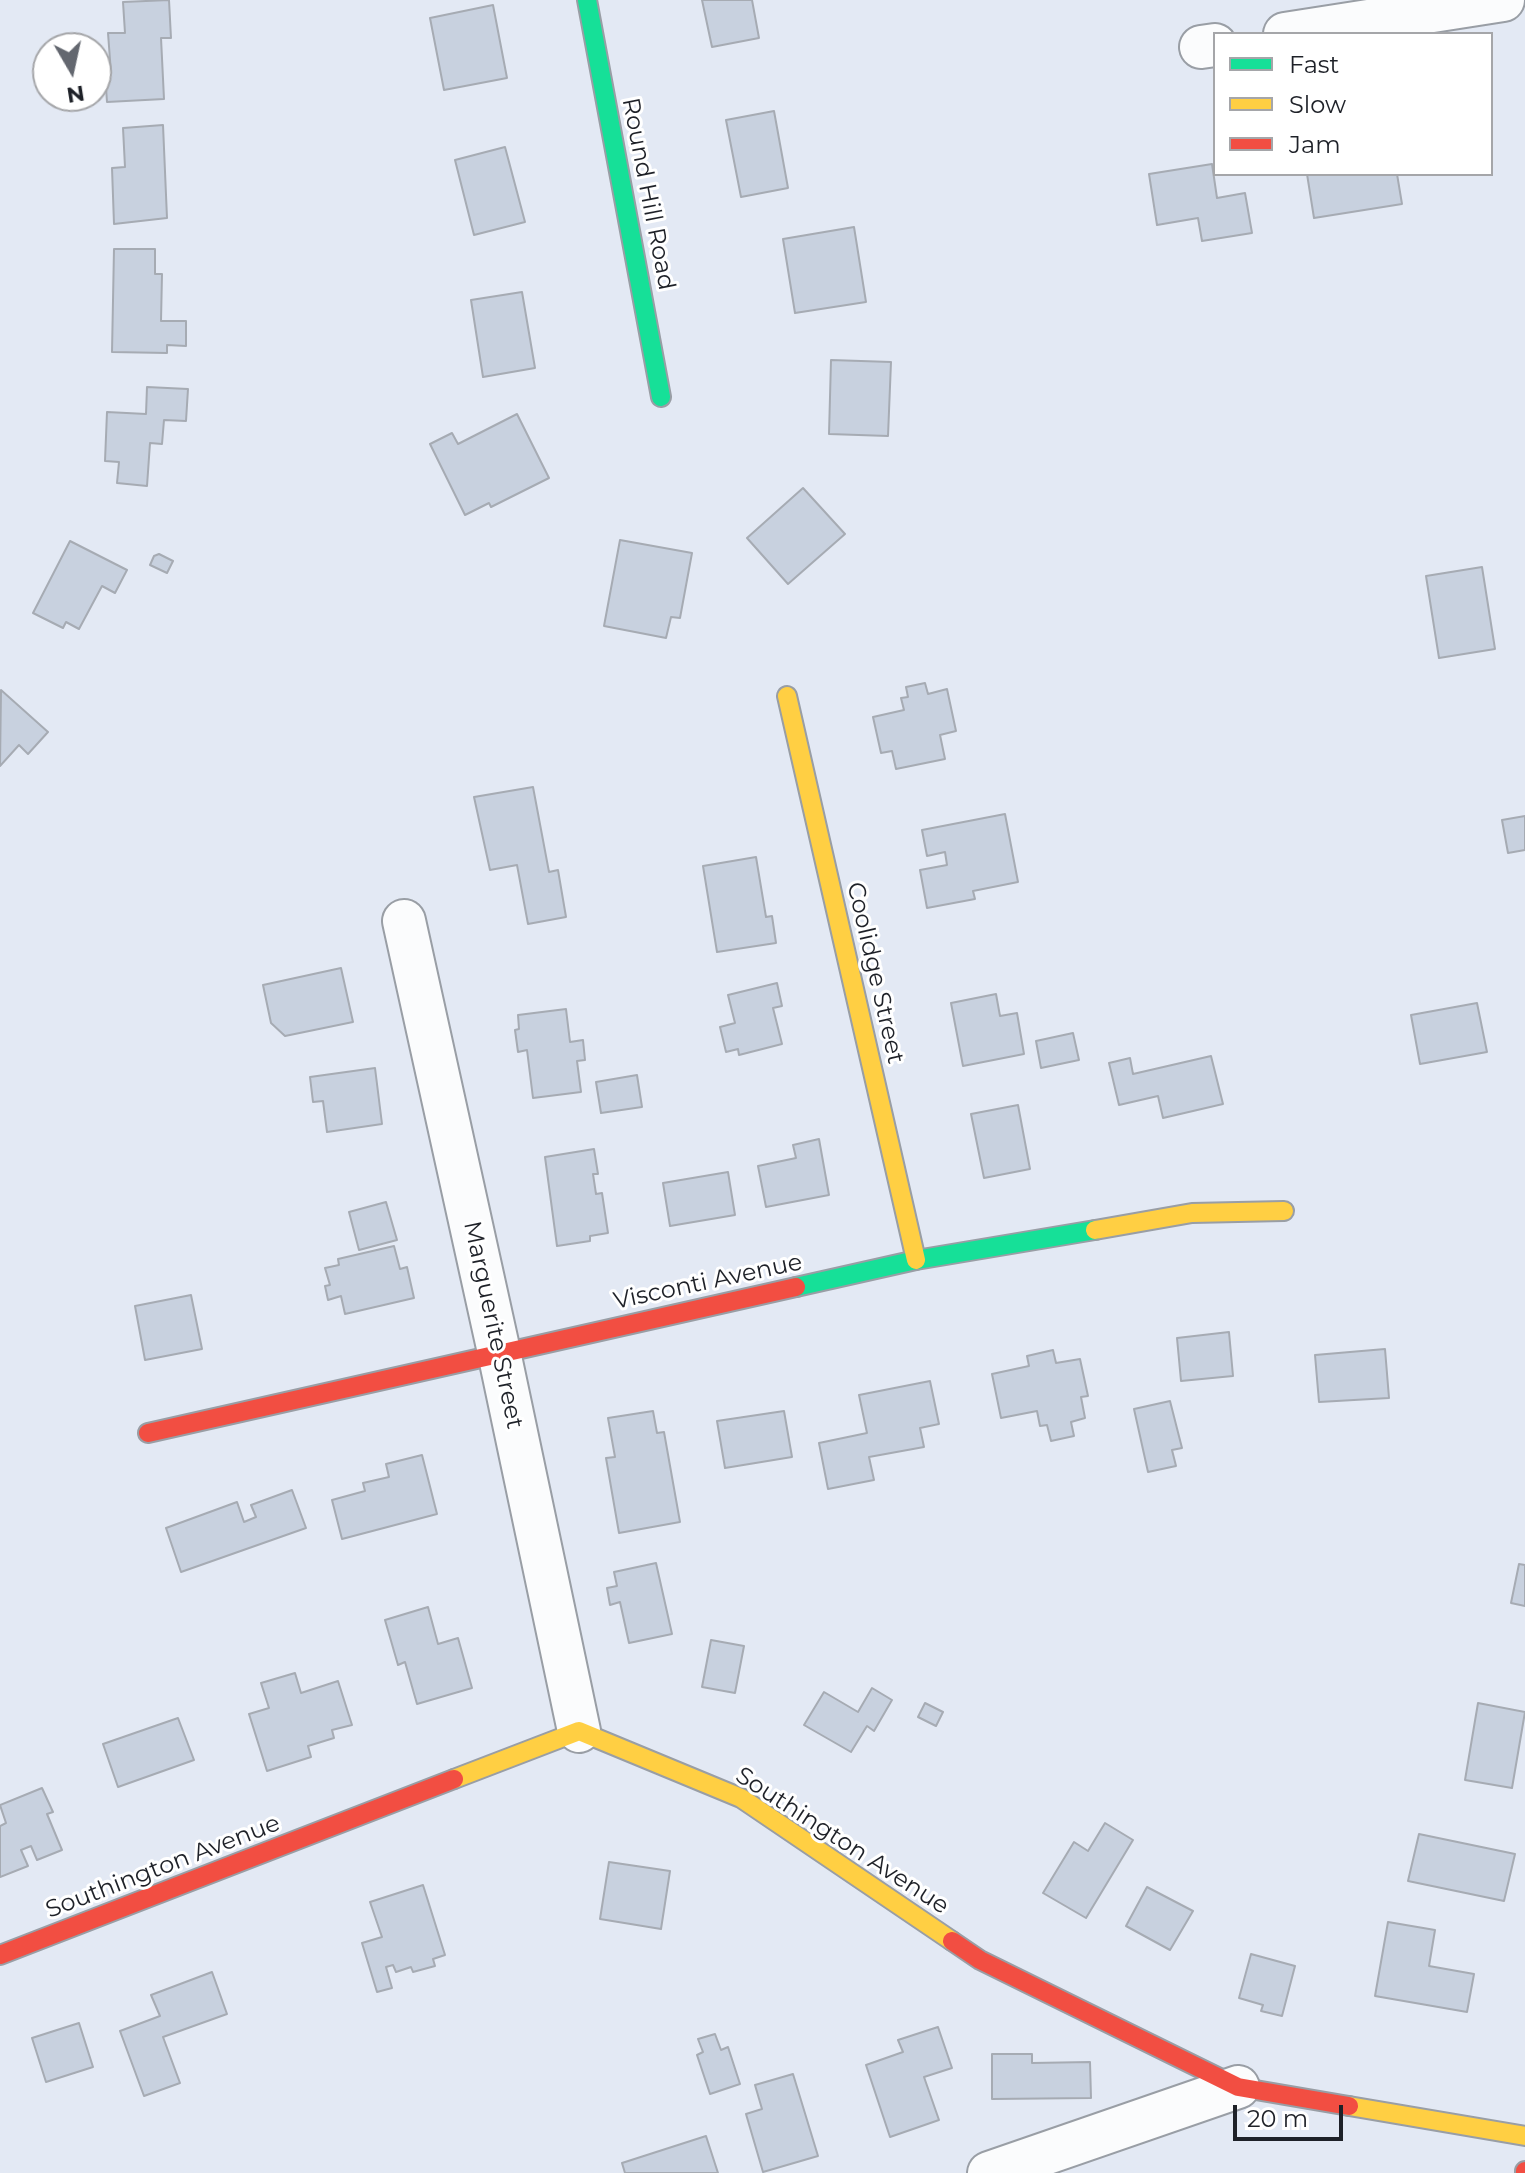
<!DOCTYPE html>
<html>
<head>
<meta charset="utf-8">
<style>
	body { margin:0 }
	#map { position:relative; width:1525px; height:2173px; overflow:hidden; background:#e3e9f4; font-family:Montserrat,sans-serif }
	canvas { display:block }
	.legend { position:absolute; left:1213px; top:32px; width:280px; height:144px; box-sizing:border-box; background:#fff; border:2px solid #a5a6a9; margin:0; padding:10px 14px; list-style:none; font-size:24px; color:#1e2128 }
	.legend li { display:flex; align-items:center; gap:16px; height:40px }
	.legend b { width:40px; border:2px solid #a5a6a9 }
	.north { position:absolute; left:32px; top:32px; width:80px; height:80px; box-sizing:border-box; background:#fff; border:2px solid #a5a6a9; border-radius:50%; rotate:171deg; font-size:22px; font-weight:700; line-height:32px; text-align:center; color:#1e2128 }
	.north::after { content:''; display:block; margin:auto; width:28px; height:36px; background:#63676f; clip-path:polygon(50% 0,100% 100%,50% 72%,0 100%) }
	.scale { position:absolute; left:1233px; top:2105px; width:110px; height:36px; box-sizing:border-box; border:4px solid #1e2128; border-top:0; padding-left:10px; font-size:24px; line-height:28px; white-space:nowrap; color:#1e2128; -webkit-text-stroke:6px #fff; paint-order:stroke }
</style>
</head>
<body>
<div id="map">
<canvas width="1525" height="2173"></canvas>
<ul class="legend">
<li><b style="height:10px;background:#16e098"></b>Fast</li>
<li><b style="height:10px;background:#ffcf43"></b>Slow</li>
<li><b style="height:10px;background:#f24e42"></b>Jam</li>
</ul>
<div class="north">N</div>
<div class="scale">20 m</div>
</div>
<script>
const ctx = document.querySelector('canvas').getContext('2d');
ctx.lineJoin = 'round';
function fill(path, color) { ctx.fillStyle = color; ctx.fill(path, 'evenodd'); }
function stroke(path, color, width, dash) { ctx.strokeStyle = color; ctx.lineWidth = width; ctx.lineCap = dash ? 'butt' : 'round'; ctx.setLineDash(dash || []); ctx.stroke(path); }
function label(font, color, halo, rows, align = 'center') {
  ctx.font = font + ' Montserrat,sans-serif'; ctx.lineWidth = 6; ctx.setLineDash([]); ctx.textBaseline = 'middle'; ctx.strokeStyle = halo; ctx.fillStyle = color; for (const [text, x, y, turn = 0] of rows) {
    ctx.save(); ctx.translate(x, y); ctx.rotate((+turn || 0) * Math.PI / 180); ctx.textAlign = isNaN(turn) ? turn : align; if (halo) ctx.strokeText(text, 0, 0); ctx.fillText(text, 0, 0); ctx.restore();
  }
}
const building = new Path2D(`
	M169,0L171,38H161L164,99L107,102L105,73H111L108,33H125L123,2Z
	M702,0H752L759,38L712,47Z
	M493,5L507,78L444,90L430,18Z
	M774,111L788,188L741,197L726,120Z
	M163,125L167,218L114,224L112,168L125,167L123,128Z
	M505,147L525,222L474,235L455,160Z
	M1212,164L1217,198L1245,193L1252,233L1202,241L1198,218L1157,225L1149,174Z
	M1307,174H1397L1402,204L1314,218Z
	M854,227L866,302L795,313L783,239Z
	M114,249H155V274H162L161,321H186V346L167,345V353L112,352Z
	M522,292L535,368L483,377L471,300Z
	M831,360L891,362L888,436L829,434Z
	M147,387L188,389L186,421L164,420L162,444L150,443L147,486L117,483L119,462L105,461L107,412L146,414Z
	M517,414L549,478L491,507L489,503L465,515L430,444L452,433L458,444Z
	M803,488L845,534L788,584L747,538Z
	M620,540L692,553L680,618L671,617L666,638L604,626Z
	M70,541L127,570L115,593L102,586L79,629L66,622L63,628L33,613Z
	M159,554L173,561L167,573L150,565L154,556Z
	M1482,567L1495,649L1439,658L1426,576Z
	M925,683L928,694L947,689L956,731L940,735L945,759L896,769L892,751L881,753L873,717L904,710L901,698L908,697L906,687Z
	M1,690L48,732L28,754L19,745L0,766Z
	M533,787L549,872L558,870L566,917L528,924L517,865L490,870L474,797Z
	M1005,814L1018,882L973,891L975,899L927,908L920,870L947,865L945,852L927,856L922,830Z
	M1525,816V850L1508,853L1502,820Z
	M756,857L766,917L772,916L776,943L717,952L703,866Z
	M341,968L353,1022L285,1036L271,1023L263,985Z
	M777,983L782,1006L773,1008L782,1044L739,1055L738,1049L726,1052L720,1027L735,1023L728,995Z
	M996,994L1000,1016L1017,1013L1024,1054L963,1066L951,1003Z
	M1477,1003L1487,1052L1420,1064L1411,1015Z
	M566,1009L570,1042L583,1040L585,1060L577,1061L581,1092L533,1098L527,1050L518,1052L515,1030L519,1029L518,1015Z
	M1073,1033L1079,1060L1041,1068L1036,1041Z
	M1211,1056L1223,1104L1163,1118L1158,1096L1119,1105L1109,1063L1130,1058L1133,1074Z
	M375,1068L382,1124L327,1132L323,1101L313,1102L310,1077Z
	M637,1075L642,1107L601,1113L596,1082Z
	M1018,1105L1030,1169L984,1178L971,1114Z
	M819,1139L829,1195L766,1207L758,1166L796,1158L793,1145Z
	M594,1149L598,1174H593L596,1194L602,1193L608,1233L590,1236V1241L557,1246L545,1157Z
	M728,1172L735,1215L670,1226L663,1183Z
	M386,1202L397,1240L359,1250L349,1212Z
	M394,1246L400,1269L407,1267L414,1298L345,1314L341,1296L328,1300L325,1286L330,1285L325,1268L339,1265L338,1259Z
	M191,1295L202,1349L145,1360L135,1306Z
	M1229,1332L1233,1376L1181,1381L1177,1338Z
	M1385,1349L1389,1398L1319,1402L1315,1355Z
	M1053,1350L1056,1363L1080,1359L1088,1396L1081,1397L1085,1418L1071,1422L1074,1436L1051,1441L1047,1425L1040,1426L1037,1411L1001,1418L992,1374L1029,1366L1027,1356Z
	M930,1381L939,1424L920,1428L924,1447L869,1457L874,1480L828,1489L819,1443L867,1433L859,1395Z
	M1170,1401L1182,1448L1172,1450L1176,1466L1148,1472L1134,1409Z
	M653,1411L657,1433L664,1432L680,1522L619,1533L606,1458L615,1457L608,1418Z
	M784,1411L792,1457L725,1468L717,1421Z
	M422,1455L437,1514L342,1539L332,1500L365,1491L363,1483L389,1477L386,1464Z
	M292,1490L306,1528L181,1572L166,1528L237,1502L244,1522L256,1517L251,1505Z
	M656,1563L672,1634L629,1643L620,1602L610,1605L607,1588L617,1586L614,1572Z
	M1519,1564L1525,1565V1606L1511,1603Z
	M428,1607L438,1644L458,1638L472,1688L417,1704L405,1662L398,1665L385,1620Z
	M711,1640L744,1646L735,1693L702,1687Z
	M295,1673L301,1693L338,1681L352,1725L332,1730L334,1738L308,1746L311,1757L267,1771L249,1714L269,1708L261,1683Z
	M872,1688L892,1700L874,1731L867,1726L851,1752L804,1725L824,1692L858,1712Z
	M925,1703L943,1712L936,1726L918,1717Z
	M1478,1703L1525,1712L1512,1788L1465,1780Z
	M178,1718L194,1760L118,1787L103,1744Z
	M42,1788L53,1812L47,1814L62,1850L37,1860L31,1846L21,1850L28,1866L0,1877V1826L6,1823L0,1805Z
	M1105,1823L1133,1840L1086,1918L1043,1893L1074,1842L1088,1851Z
	M1419,1834L1515,1854L1504,1901L1408,1881Z
	M609,1862L670,1871L661,1929L600,1919Z
	M423,1885L445,1955L433,1959L435,1966L413,1972L411,1967L396,1972L393,1965L386,1967L392,1988L377,1992L362,1943L382,1937L370,1902Z
	M1147,1887L1193,1911L1170,1950L1126,1926Z
	M1388,1922L1435,1930L1429,1966L1474,1974L1467,2012L1375,1996Z
	M1251,1954L1295,1966L1282,2016L1261,2011L1263,2005L1239,1998Z
	M212,1972L227,2014L163,2037L180,2083L144,2096L120,2031L160,2016L151,1995Z
	M79,2023L93,2067L46,2082L32,2038Z
	M938,2027L952,2068L924,2077L939,2120L890,2137L866,2065L903,2052L898,2040Z
	M715,2034L721,2050L728,2047L740,2084L710,2094L697,2055L703,2052L698,2039Z
	M992,2054H1032V2063L1090,2062L1091,2098L992,2099Z
	M793,2074L818,2156L763,2172L746,2114L762,2109L755,2085Z
	M706,2136L718,2173H625L622,2163Z`);
const street = new Path2D(`
	M1285,34L1503,0
	M1201,47L1215,45
	M404,921L499,1352L579,1731
	M989,2173L1238,2087`);
const fast = new Path2D(`
	M587,0L661,397
	M796,1287L916,1260L1095,1230`);
const slow = new Path2D(`
	M787,696L916,1260
	M1095,1230L1192,1213L1284,1211
	M454,1779L579,1731L741,1798L952,1941
	M1349,2106L1525,2136`);
const jam = new Path2D(`
	M148,1433L796,1287
	M952,1941L980,1960L1238,2087L1349,2106
	M0,1955L454,1779
	M1525,2171V2173`);
const streetNames = [
	["Round Hill Road",648,194,79],
	["Coolidge Street",875,973,77],
	["Visconti Avenue",708,1282,-12],
	["Marguerite Street",493,1325,78],
	["Southington Avenue",842,1841,33],
	["Southington Avenue",163,1867,-21]
];
fill(building, '#c8d1df');
stroke(building, '#a6abb3', 2);
stroke(street, '#999ea5', 46);
stroke(fast, '#999ea5', 22);
stroke(slow, '#999ea5', 22);
stroke(jam, '#999ea5', 22);
stroke(street, '#fbfcfd', 42);
stroke(fast, '#16e098', 18);
stroke(slow, '#ffcf43', 18);
stroke(jam, '#f24e42', 18);
label('24px', '#1e2128', '#fff', streetNames);
</script>
</body>
</html>
